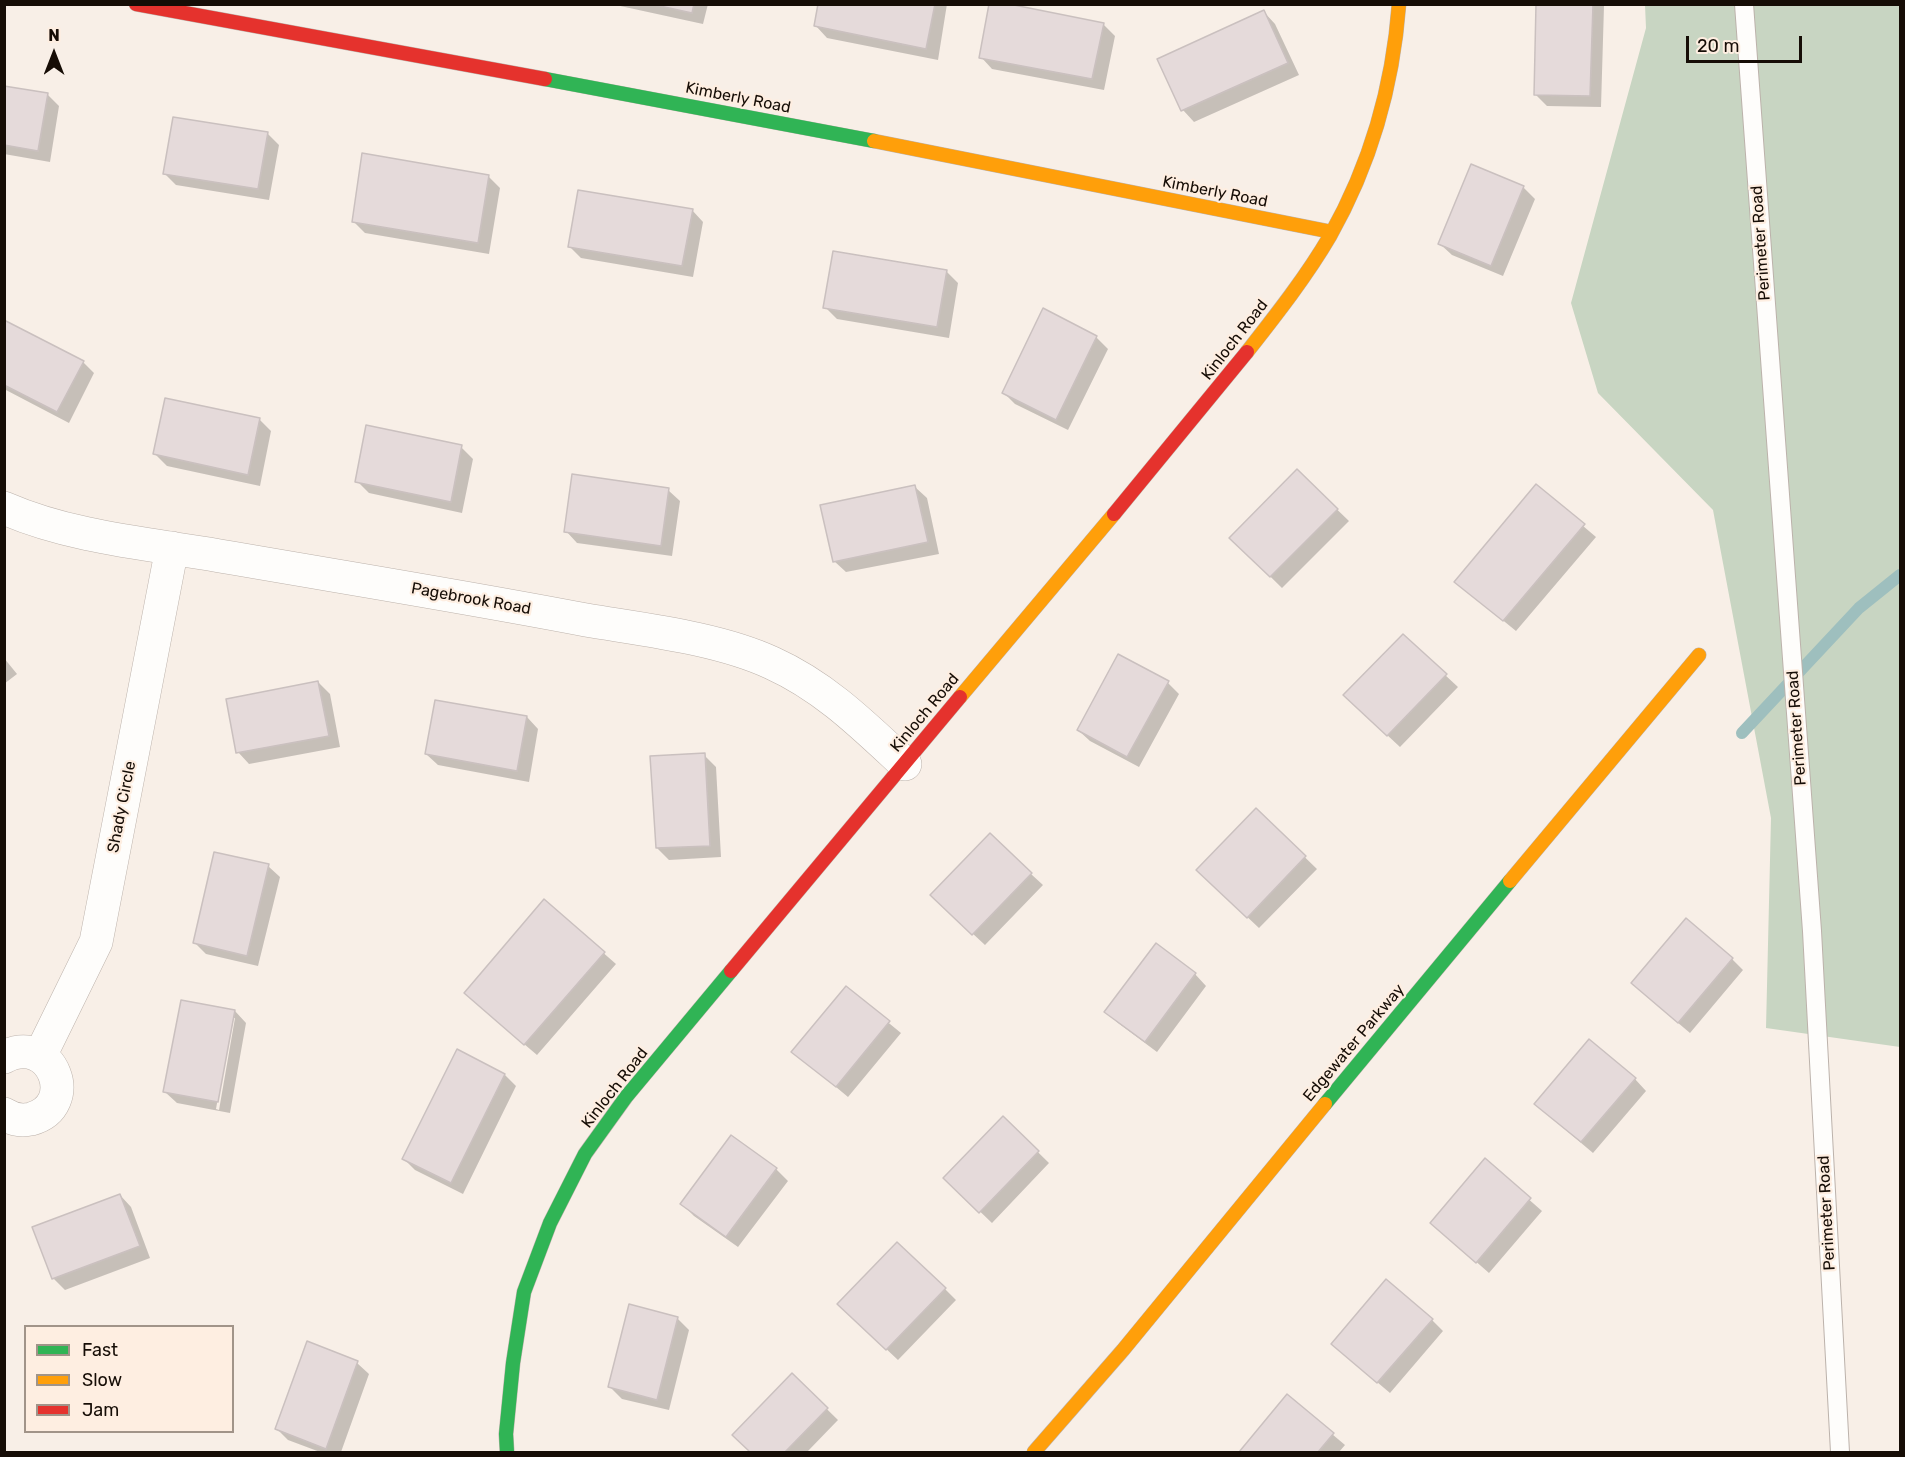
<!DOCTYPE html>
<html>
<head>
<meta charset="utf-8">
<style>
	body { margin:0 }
	#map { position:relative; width:1905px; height:1457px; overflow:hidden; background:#f8efe7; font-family:Rubik,sans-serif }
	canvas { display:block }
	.frame { position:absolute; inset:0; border:6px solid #160d06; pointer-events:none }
	.legend { position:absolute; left:24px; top:1325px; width:210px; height:108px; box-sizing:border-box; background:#feeee1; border:2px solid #a19489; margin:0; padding:8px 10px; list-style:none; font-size:18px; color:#160d06 }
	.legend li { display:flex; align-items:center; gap:12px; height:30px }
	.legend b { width:30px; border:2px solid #a19489 }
	.north { position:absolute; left:24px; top:24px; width:60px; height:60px; -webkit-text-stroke:4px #feeee1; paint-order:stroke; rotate:0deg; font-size:16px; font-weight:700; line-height:24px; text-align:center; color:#160d06 }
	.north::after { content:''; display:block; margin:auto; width:21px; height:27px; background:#160d06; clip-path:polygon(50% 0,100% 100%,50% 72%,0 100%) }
	.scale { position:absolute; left:1686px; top:36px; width:116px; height:27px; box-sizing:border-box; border:3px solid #160d06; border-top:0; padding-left:8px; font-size:18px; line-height:21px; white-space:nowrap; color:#160d06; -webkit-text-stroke:4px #feeee1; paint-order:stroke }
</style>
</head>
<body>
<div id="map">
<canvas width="1905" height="1457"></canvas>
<div class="frame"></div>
<ul class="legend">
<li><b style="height:8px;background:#30b455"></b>Fast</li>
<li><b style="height:8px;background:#ff9f0a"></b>Slow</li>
<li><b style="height:8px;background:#e5322d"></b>Jam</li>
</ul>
<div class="north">N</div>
<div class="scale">20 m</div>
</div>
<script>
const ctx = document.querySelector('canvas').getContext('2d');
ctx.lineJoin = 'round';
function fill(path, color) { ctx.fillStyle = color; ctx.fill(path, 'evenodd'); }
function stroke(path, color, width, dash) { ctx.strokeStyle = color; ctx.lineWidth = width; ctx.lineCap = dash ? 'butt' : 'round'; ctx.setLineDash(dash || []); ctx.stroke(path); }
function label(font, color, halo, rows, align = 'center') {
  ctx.font = font + ' Rubik,sans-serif'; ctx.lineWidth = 4.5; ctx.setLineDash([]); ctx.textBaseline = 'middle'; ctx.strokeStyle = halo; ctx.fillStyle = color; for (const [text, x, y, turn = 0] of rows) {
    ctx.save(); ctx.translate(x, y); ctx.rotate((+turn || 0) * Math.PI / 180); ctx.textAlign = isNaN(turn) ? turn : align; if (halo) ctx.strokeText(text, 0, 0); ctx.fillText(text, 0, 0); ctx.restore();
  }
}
const forest = new Path2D(`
	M1645,5H1900V1047L1766,1028L1771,818L1713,510L1598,393L1571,303L1646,28Z`);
const shadow = new Path2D(`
	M611,4H708L703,24Z
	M820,4H947L938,60L827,38L816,26Z
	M1538,4L1604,6L1601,107L1547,106L1535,94Z
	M1264,12L1275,24L1299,75L1194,122L1183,110L1159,60Z
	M1103,24L1115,36L1104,90L992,69L981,57Z
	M4,87L48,95L59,106L50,162L4,154Z
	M267,133L279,145L269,200L176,185L164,173Z
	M488,176L500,188L489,254L365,233L353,221Z
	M1523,187L1535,199L1503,276L1452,255L1440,244Z
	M692,210L703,222L693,277L581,258L570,247Z
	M946,271L958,283L949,338L837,319L825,307Z
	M4,322L83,362L94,373L69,423L4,389Z
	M1096,337L1108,349L1068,430L1015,404L1004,393Z
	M259,419L271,431L260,486L167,466L155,454Z
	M461,447L473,459L462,513L369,493L357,481Z
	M1297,471L1349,521L1282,588L1231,538Z
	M1536,486L1596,537L1516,631L1456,582Z
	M915,487L927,498L939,554L846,572L834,561Z
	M668,490L680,501L672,556L577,543L566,531Z
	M1403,636L1458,687L1400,747L1357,707Z
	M4,658L17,674L4,684Z
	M318,682L330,694L340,747L249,764L238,752Z
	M1168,683L1179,694L1139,767L1090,741L1078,730Z
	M527,717L538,729L529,782L438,765L426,754Z
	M704,755L716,767L721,857L669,860L657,848Z
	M1256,810L1317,869L1259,928L1210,882Z
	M268,866L280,877L258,966L206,954L194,942Z
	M1031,874L1043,885L985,945L944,907Z
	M544,901L616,964L537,1055L477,1004Z
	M1732,959L1743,970L1690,1033L1645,995Z
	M1195,974L1206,986L1157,1052L1118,1023L1106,1012Z
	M846,988L901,1033L848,1097L794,1052Z
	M235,1011L246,1023L230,1113L177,1103L165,1092ZM232,1018H235L219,1110L216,1109Z
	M505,1075L516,1086L463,1194L415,1170L404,1159Z
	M1635,1079L1646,1091L1593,1153L1548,1115Z
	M1003,1118L1049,1163L992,1223L945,1178Z
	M1485,1161L1542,1211L1489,1273L1432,1223Z
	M776,1169L788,1181L738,1247L694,1216L682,1204Z
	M120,1195L131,1207L150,1258L65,1290L53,1278Z
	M945,1289L956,1300L898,1360L851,1316Z
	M677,1318L689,1330L669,1410L622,1399L610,1387Z
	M1432,1320L1443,1331L1390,1393L1345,1355Z
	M357,1363L369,1374L341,1452H320L288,1440L276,1428Z
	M792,1375L838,1420L807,1452H752L734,1435Z
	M1287,1396L1345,1445L1339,1452H1241Z`);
const stream = new Path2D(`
	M1742,733L1859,608L1900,575`);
const building = new Path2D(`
	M651,4H694L692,13Z
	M818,4H935L926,49L814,26Z
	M989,4H1009L1104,23L1092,79L979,58Z
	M1536,4H1593L1590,96L1534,95Z
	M1264,10L1288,63L1181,111L1157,59Z
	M4,86L48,93L38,151L4,145Z
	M173,117L268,132L258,189L163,174Z
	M362,153L489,175L478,243L352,222Z
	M1471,164L1524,186L1491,266L1438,244Z
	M578,190L693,209L682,266L568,247Z
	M833,251L947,270L937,327L823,308Z
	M1043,308L1097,336L1056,420L1002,393Z
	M4,320L84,361L57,412L4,385Z
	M165,398L260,418L248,475L153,454Z
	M366,425L462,445L451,502L355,482Z
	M1297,469L1338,509L1270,577L1229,538Z
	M572,474L669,488L661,546L564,532Z
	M1536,484L1585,524L1503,621L1454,582Z
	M915,485L928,542L833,562L820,505Z
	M1403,634L1447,674L1387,736L1343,695Z
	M1118,654L1169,681L1127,757L1077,730Z
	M318,681L329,736L236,753L226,699Z
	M435,700L527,716L517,771L425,754Z
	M705,753L710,846L656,848L650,756Z
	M1256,808L1306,856L1247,918L1196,870Z
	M990,833L1032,873L972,935L930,895Z
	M214,852L269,864L247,956L193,943Z
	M544,899L605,952L524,1045L464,993Z
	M1686,918L1733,958L1678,1023L1631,983Z
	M1156,943L1196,973L1145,1042L1104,1012Z
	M846,986L890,1021L836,1087L791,1052Z
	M181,1000L235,1010L218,1102L163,1092Z
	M1589,1039L1636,1078L1581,1142L1534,1104Z
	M457,1049L505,1074L451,1183L402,1159Z
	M1003,1116L1039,1151L979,1213L943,1178Z
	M731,1135L777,1168L726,1237L680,1204Z
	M1485,1158L1531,1198L1476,1263L1430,1223Z
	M120,1194L140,1246L52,1279L32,1227Z
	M897,1242L946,1288L886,1350L837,1304Z
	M1386,1279L1433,1319L1377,1383L1331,1344Z
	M629,1304L678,1317L657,1400L608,1387Z
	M307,1341L358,1361L326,1449L275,1429Z
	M792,1373L828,1408L785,1452H750L732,1435Z
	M1287,1394L1334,1433L1318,1452H1239Z`);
const lane = new Path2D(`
	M1744,4L1812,931L1840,1452`);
const street = new Path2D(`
	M4,508C68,536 141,543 209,554C335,576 461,596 586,620C645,630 718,638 772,663C825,687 863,725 905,764
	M40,1056L96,942L172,548
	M4,1057C53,1032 80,1106 31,1119C22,1121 13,1120 4,1114`);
const fast = new Path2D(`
	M545,79L874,141
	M1325,1104L1510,881
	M507,1452L506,1434L513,1363L524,1292L550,1223L585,1154L626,1097L731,971`);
const slow = new Path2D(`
	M874,141L1332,232
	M1247,352C1276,315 1306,277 1330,236C1370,165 1393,85 1399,4
	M960,697L1114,514
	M1510,881L1699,655
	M1034,1452L1123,1350L1325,1104`);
const jam = new Path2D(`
	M136,4L545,79
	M1114,514L1247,352
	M731,971L960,697`);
const streetNames = [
	["Kimberly Road",738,98,11],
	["Kimberly Road",1215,192,11],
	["Perimeter Road",1761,243,-94],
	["Kinloch Road",1235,340,-52],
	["Pagebrook Road",471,599,10],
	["Kinloch Road",925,713,-50],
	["Perimeter Road",1797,728,-94],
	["Shady Circle",122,807,-79],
	["Edgewater Parkway",1354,1043,-50],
	["Kinloch Road",615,1088,-52],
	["Perimeter Road",1827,1213,-93]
];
fill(forest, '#c8d5c2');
fill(shadow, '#0003');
stroke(stream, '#9ebfbe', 12);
fill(building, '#e5dada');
stroke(building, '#cac0bf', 1.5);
stroke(lane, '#bcb2ab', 20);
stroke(street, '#bcb2ab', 34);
stroke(fast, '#bcb2ab', 15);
stroke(slow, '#bcb2ab', 15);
stroke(jam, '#bcb2ab', 15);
stroke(lane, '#fefdfb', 18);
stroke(street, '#fefdfb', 33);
stroke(fast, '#30b455', 14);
stroke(slow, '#ff9f0a', 14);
stroke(jam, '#e5322d', 14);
label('16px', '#160d06', '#feeee1', streetNames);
</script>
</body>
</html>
